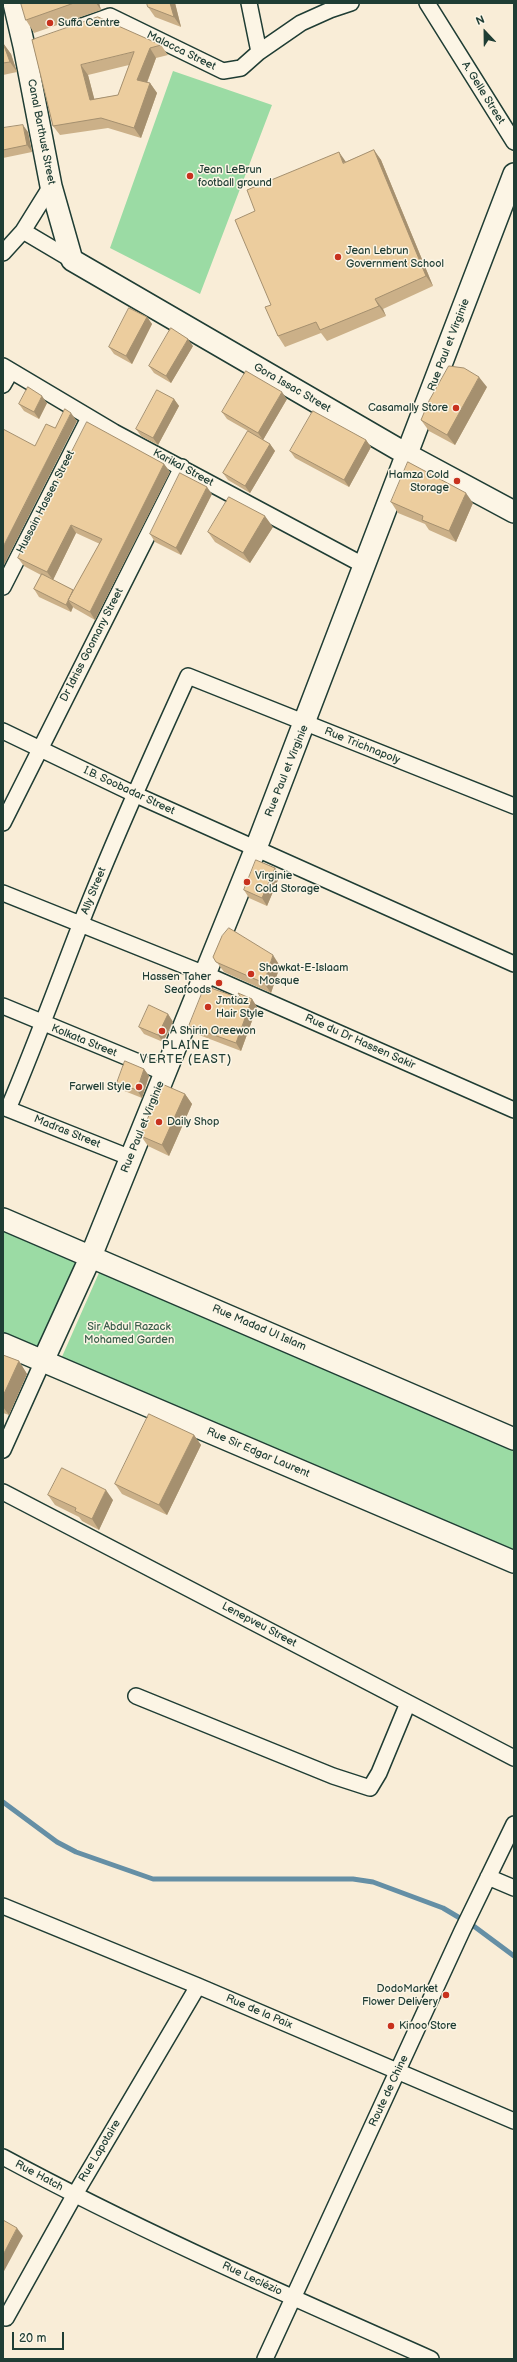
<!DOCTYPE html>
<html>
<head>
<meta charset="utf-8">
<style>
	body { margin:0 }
	#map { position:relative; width:517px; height:2362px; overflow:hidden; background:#f9edd7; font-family:"Balsamiq Sans",sans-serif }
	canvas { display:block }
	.frame { position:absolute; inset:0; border:4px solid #1f3d34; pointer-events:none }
	.north { position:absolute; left:465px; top:12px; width:40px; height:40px; -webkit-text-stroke:3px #fcf5e5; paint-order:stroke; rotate:338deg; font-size:11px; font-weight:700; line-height:16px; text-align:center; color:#1f3d34 }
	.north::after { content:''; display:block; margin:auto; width:14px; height:18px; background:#1f3d34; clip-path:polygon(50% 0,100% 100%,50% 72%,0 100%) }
	.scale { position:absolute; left:12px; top:2332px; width:52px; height:18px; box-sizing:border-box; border:2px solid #1f3d34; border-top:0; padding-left:5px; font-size:12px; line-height:14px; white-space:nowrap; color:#1f3d34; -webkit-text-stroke:3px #fcf5e5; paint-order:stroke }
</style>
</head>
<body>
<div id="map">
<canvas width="517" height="2362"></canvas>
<div class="frame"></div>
<div class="north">N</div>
<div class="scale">20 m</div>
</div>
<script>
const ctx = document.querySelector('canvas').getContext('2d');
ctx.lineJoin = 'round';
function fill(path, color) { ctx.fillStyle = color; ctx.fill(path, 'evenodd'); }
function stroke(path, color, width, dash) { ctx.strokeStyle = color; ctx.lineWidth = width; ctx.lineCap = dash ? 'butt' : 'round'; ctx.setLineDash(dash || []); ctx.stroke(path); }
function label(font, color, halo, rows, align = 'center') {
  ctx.font = font + ' "Balsamiq Sans",sans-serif'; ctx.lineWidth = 3; ctx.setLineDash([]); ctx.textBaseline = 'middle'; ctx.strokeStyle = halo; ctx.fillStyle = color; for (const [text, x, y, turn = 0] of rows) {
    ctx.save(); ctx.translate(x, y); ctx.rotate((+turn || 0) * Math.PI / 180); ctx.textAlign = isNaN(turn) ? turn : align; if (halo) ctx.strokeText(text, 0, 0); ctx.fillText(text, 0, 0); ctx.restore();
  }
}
const green = new Path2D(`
	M173,71L272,105L200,294L110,248Z
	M3,1229L83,1263L42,1357L3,1340Z
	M102,1266L514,1446V1550L61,1359Z`);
const stream = new Path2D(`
	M3,1802L57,1842L76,1852L153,1879H353L373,1882L443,1908L475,1927L514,1956`);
const street = new Path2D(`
	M249,3L259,52
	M427,3L514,142
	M82,26L110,16L223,71L241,68L259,52L301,23L330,10L351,3
	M23,231L72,260
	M3,253L23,231L51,186
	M3,366L114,432L365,566
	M3,385L11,371
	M3,587L89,418
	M3,731L134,794L514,964
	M3,823L182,467
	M3,893L205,974L514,1110
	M3,1006L165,1073
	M3,1107L131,1158
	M8,1109C34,1048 57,985 81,923C114,839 151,757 188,676L514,806
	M3,1450L43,1361
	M3,1492L514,1758
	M136,1696L333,1776L370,1788L379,1773L408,1703
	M488,1877L514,1888
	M3,1906L198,1986L514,2121
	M3,2157C142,2232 287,2295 431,2359
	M3,2316L6,2318L74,2196L198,1986
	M265,2359L462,1931L514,1824`);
const secondary = new Path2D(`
	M14,3L24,46L51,186L72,260L408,455L514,512
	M3,1219L514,1439
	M3,1344L514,1562
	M43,1361L91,1256L256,848L514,174`);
const wall = new Path2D(`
	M21,3H99L101,10L34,33L26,20Z
	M175,3L181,27L155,17L148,7Z
	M32,40L161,45L168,55L156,58L147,83H150L157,93L141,138L108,128L60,135L53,126ZM129,65L118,95L94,99L88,75Z
	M3,43L11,54L17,72L3,75Z
	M3,128L28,132L32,152L3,158Z
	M374,150L381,160L433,286L383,309L386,316L327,341L321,333L285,347L278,336L255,211L345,162Z
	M147,317L152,324L132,364L114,354L109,347Z
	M193,346L171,383L154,373L149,366Z
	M487,387L455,445L429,431L421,420Z
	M174,399L179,406L158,445L141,436L136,429Z
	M287,399L263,440L270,444L275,451L250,493L228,480L223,473L248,431L227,419L222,412Z
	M47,403L39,419L24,411L19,404Z
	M366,440L371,447L349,487L295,458L290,451Z
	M164,464L170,472L95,620L74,608L73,607L71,612L39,597L34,589L41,575L24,566L18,558ZM76,533L100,544L74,590L53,580Z
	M212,494L181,555L155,542L150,534Z
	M391,502L473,503L456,542L429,530L425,524L398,513Z
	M273,527L250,563L215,542L208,532Z
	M275,868L280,875L267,906L249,898L244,890Z
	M213,957L280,966L271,993L224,972Z
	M242,999H252L257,1007L241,1051L194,1033L189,1026Z
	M168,1014L173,1022L163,1042L144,1034L139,1027Z
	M144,1069L149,1076L142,1098L122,1090L117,1083Z
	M185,1094L192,1104L169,1156L148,1146L141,1136Z
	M3,1355L19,1361L27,1374L9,1415L3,1413Z
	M194,1435L201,1445L167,1515L122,1494L115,1484Z
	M48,1495L113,1500L99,1530L82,1521L79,1517L55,1505Z`);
const shadedWall = new Path2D(`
	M96,3H99L101,10Z
	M170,3H175L181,27L174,17Z
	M3,43L11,54L17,72L10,62Z
	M150,48L156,58L144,90L137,80Z
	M81,65L88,75L97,109L90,100Z
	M150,83L157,93L141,138L134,128Z
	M23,125L28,132L32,152L27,145Z
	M374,150L381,160L433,286L426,276Z
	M339,152L346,162L343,163Z
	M375,299L383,309L386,316L379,306Z
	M147,317L152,324L132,364L126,356Z
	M188,339L193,346L171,383L166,376Z
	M479,377L487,387L455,445L447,435Z
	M282,392L287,399L263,440L258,433Z
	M42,396L47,403L39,419L34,412Z
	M174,399L179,406L158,445L153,438Z
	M71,413L77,421L3,567V547Z
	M366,440L371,447L349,487L344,480Z
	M270,444L275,451L250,493L245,486Z
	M164,464L170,472L95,620L90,612Z
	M207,487L212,494L181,555L176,548Z
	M466,493L473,503L456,542L449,531Z
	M265,516L273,527L250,563L243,553Z
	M71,525L76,533L53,580L47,572Z
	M73,590L78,597L68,600L73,607L71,612L66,605Z
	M275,868L280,875L267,906L262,898Z
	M273,955L280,966L271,993L264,983Z
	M252,999L257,1007L241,1051L236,1043Z
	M168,1014L173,1022L163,1042L158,1035Z
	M144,1069L149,1076L142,1098L137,1090Z
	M185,1094L192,1104L169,1156L162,1145Z
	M19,1361L27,1374L9,1415L3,1407V1396Z
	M194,1435L201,1445L167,1515L159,1505Z
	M106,1490L113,1500L99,1530L92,1519Z
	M17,2228L23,2236L3,2273V2255Z`);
const building = new Path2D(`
	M21,3H74L26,20Z
	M147,3H170L174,17L148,7Z
	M98,17L161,45L150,48L137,80L150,83L134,128L101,118L53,126L32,40ZM134,52L118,95L90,100L81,65Z
	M3,43L10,62L3,63Z
	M23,125L27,145L3,150V128Z
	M374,150L426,276L375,299L379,306L320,330L316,322L278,336L265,307L271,305L235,220L255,211L247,190L339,152L343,163Z
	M129,308L147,317L126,356L109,347Z
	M171,328L188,339L166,376L149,366Z
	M449,366L464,368L479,377L447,435L421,420L429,401Z
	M246,371L282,392L258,433L222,412Z
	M28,387L42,396L34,412L19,404Z
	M157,390L174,399L153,438L136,429Z
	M65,409L71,413L3,547V429L35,446L46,424L55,428Z
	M313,411L366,440L344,480L290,451Z
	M87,422L164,464L90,612L68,600L102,539L71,525L47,572L18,558Z
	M248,431L270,444L245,486L223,473Z
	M408,462L466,493L449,531L422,520L423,516L391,502Z
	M180,473L207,487L176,548L150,534Z
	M229,497L265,516L243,553L208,532Z
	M42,574L73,590L66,605L34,589Z
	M256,860L275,868L262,898L244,890Z
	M229,928L273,955L264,983L216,962L213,957L222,936Z
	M205,986L242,999L238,993L252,999L236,1043L189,1026Z
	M149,1005L168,1014L158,1035L139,1027Z
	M125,1061L144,1069L137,1090L117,1083Z
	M162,1084L185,1094L162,1145L141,1136Z
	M3,1355L19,1361L3,1396Z
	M149,1414L194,1435L159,1505L115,1484Z
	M62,1468L106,1490L92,1519L75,1511L76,1508L48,1495Z
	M3,2220L17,2228L3,2255Z`);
const markers = [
	[50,23,4,"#c8321e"],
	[190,176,4,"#c8321e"],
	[338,257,4,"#c8321e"],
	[456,408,4,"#c8321e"],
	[457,481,4,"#c8321e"],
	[247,882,4,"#c8321e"],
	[251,974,4,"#c8321e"],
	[219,983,4,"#c8321e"],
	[208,1007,4,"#c8321e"],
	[162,1031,4,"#c8321e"],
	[139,1087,4,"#c8321e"],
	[159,1122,4,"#c8321e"],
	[446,1995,4,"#c8321e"],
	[391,2026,4,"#c8321e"]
];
const poiNames = [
	["Suffa Centre",58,23],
	["Jean LeBrun",198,170],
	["football ground",198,183],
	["Jean Lebrun",346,251],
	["Government School",346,264],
	["Casamally Store",448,408,"right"],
	["Hamza Cold",449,475,"right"],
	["Storage",449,488,"right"],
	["Virginie",255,876],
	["Cold Storage",255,889],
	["Shawkat-E-Islaam",259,968],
	["Mosque",259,981],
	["Hassen Taher",211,977,"right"],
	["Seafoods",211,990,"right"],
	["Jmtiaz",216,1001],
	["Hair Style",216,1014],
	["A Shirin Oreewon",170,1031],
	["Farwell Style",131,1087,"right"],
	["Daily Shop",167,1122],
	["DodoMarket",438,1989,"right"],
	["Flower Delivery",438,2002,"right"],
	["Kinoo Store",399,2026]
];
const streetNames = [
	["Malacca Street",181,51,26],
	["A. Gelle Street",483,93,58],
	["Canal Barthust Street",41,132,79],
	["Rue Paul et Virginie",449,345,-69],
	["Gora Issac Street",292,388,30],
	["Karikal Street",183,468,28],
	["Hussain Hassen Street",46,502,-63],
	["Dr Idriss Goomany Street",92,645,-63],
	["Rue Trichnapoly",362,746,22],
	["Rue Paul et Virginie",287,771,-68],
	["I.B. Soobadar Street",129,791,25],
	["Ally Street",94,891,-68],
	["Kolkata Street",84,1041,22],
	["Rue du Dr Hassen Sakir",360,1042,24],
	["Rue Paul et Virginie",143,1127,-68],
	["Madras Street",67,1132,22],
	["Rue Madad Ul Islam",259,1328,23],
	["Rue Sir Edgar Laurent",258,1453,23],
	["Lenepveu Street",259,1625,28],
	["Rue de la Paix",259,2012,23],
	["Route de Chine",389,2091,-65],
	["Rue Lapotaire",100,2151,-59],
	["Rue Hatch",39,2176,28],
	["Rue Leclézio",252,2279,25]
];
const parkNames = [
	["Sir Abdul Razack",129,1327],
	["Mohamed Garden",129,1340]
];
const neighbourhoodNames = [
	["PLAINE",186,1046],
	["VERTE (EAST)",186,1060]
];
fill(green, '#9bdba4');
stroke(stream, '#658fa5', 5);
stroke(street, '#1f3d34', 18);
stroke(secondary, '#1f3d34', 24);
stroke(street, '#fcf5e5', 15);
stroke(secondary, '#fcf5e5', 21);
fill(wall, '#cbb088');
fill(shadedWall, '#a5906f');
fill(building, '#eccd9e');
stroke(building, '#a5906f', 1);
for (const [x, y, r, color] of markers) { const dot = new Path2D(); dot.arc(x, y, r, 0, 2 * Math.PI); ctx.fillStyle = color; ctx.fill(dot); stroke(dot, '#fcf5e5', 1.5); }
label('11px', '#1f3d34', '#fcf5e5', poiNames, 'left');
label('11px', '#1f3d34', '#fcf5e5', streetNames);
label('11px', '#385d4a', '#fcf5e5', parkNames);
ctx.letterSpacing = '1px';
label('12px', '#1f3d34', '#fcf5e5', neighbourhoodNames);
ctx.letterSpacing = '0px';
</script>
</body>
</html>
